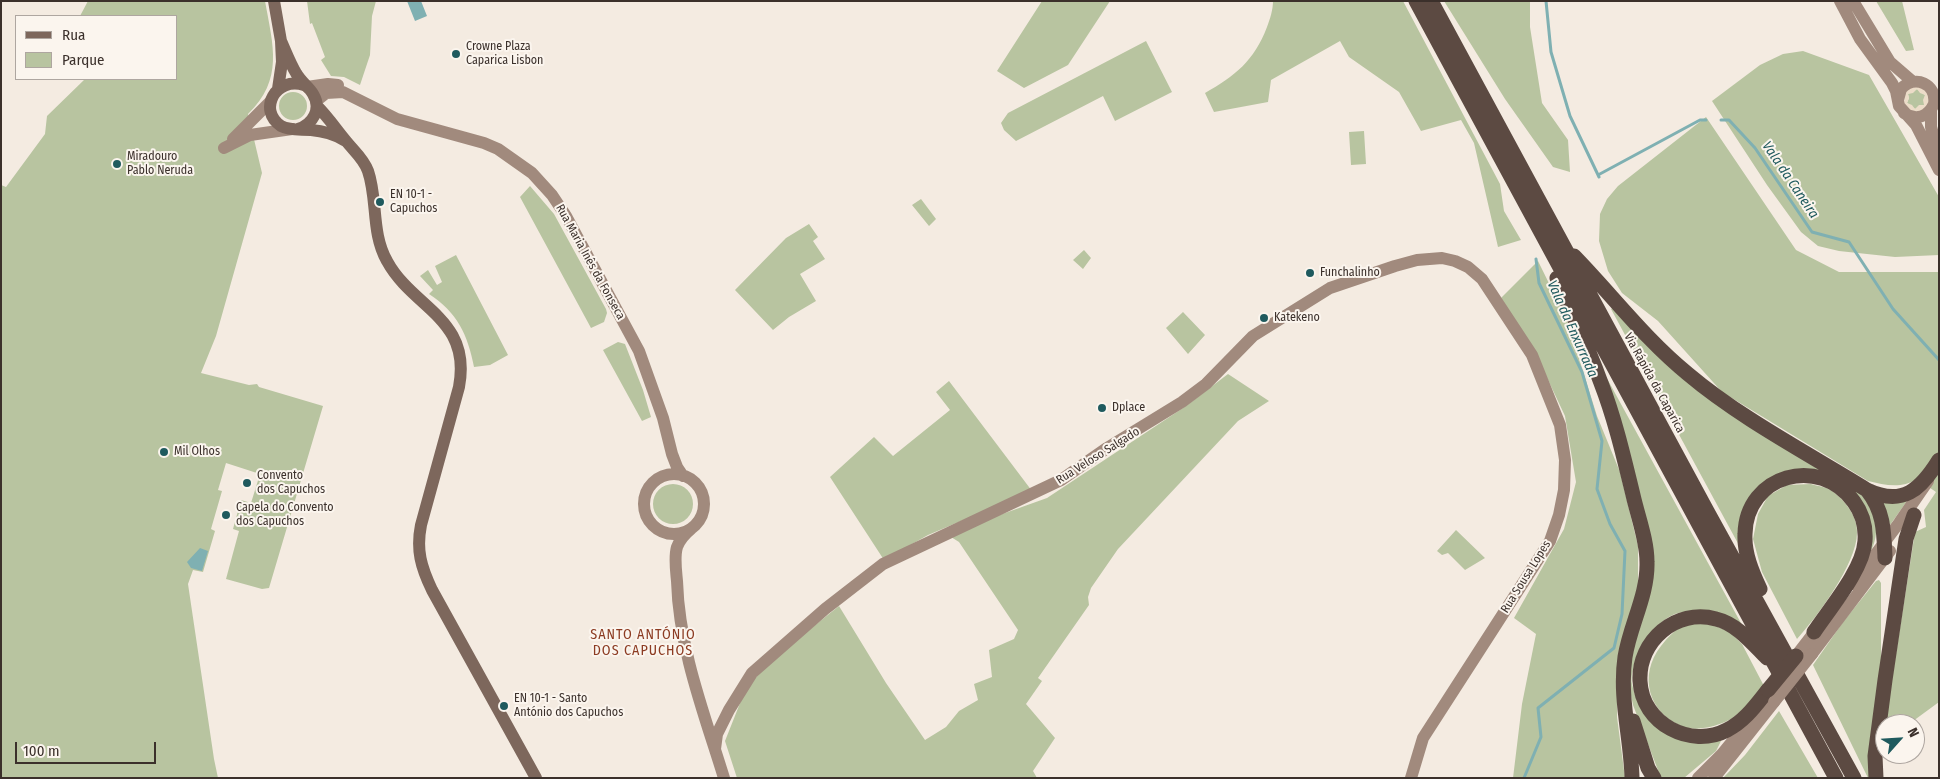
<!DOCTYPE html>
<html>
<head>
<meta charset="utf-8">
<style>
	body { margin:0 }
	#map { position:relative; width:1940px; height:779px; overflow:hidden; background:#f4ebe1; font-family:"Fira Sans Condensed",sans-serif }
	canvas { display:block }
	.frame { position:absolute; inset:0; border:2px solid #3b302b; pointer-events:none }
	.legend { position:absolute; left:15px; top:15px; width:162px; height:65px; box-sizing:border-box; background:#fbf5ee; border:1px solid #aea6a0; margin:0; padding:6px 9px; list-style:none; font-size:15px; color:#3b302b }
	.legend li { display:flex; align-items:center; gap:10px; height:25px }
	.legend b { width:25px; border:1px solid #aea6a0 }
	.north { position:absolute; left:1875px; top:714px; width:50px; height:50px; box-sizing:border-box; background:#fbf5ee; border:1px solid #aea6a0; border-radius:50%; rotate:64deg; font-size:14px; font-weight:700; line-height:20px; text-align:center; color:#3b302b }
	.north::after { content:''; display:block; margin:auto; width:18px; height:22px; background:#1f5a5e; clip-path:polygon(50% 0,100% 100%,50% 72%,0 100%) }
	.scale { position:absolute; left:15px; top:742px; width:141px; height:22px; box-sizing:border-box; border:2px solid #3b302b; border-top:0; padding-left:6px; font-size:15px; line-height:18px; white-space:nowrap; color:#3b302b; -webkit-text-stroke:4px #fbf5ee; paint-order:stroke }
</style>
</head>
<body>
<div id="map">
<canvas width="1940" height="779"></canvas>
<div class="frame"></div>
<ul class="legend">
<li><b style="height:6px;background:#7d675c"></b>Rua</li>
<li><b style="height:14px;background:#b8c4a0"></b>Parque</li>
</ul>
<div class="north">N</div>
<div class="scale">100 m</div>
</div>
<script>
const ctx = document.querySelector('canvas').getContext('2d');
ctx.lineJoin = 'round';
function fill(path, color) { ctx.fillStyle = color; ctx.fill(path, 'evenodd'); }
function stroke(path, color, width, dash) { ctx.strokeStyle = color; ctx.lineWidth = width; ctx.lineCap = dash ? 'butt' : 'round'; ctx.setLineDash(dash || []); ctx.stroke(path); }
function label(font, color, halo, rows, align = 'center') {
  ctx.font = font + ' "Fira Sans Condensed",sans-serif'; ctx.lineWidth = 4; ctx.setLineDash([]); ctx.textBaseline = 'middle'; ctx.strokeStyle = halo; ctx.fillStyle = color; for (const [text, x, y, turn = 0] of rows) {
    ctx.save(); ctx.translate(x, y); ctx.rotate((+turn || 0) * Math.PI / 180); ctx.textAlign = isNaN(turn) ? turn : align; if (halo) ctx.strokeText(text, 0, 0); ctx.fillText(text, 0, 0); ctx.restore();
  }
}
const green = new Path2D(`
	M88,1H265C273,46 284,79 248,114L262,173L216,336L201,373L249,385L257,384L259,387L323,406L269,588L262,589L226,579L239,531L233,529L241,500L251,503L260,474L226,463L218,490L222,491L211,529L215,531L203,572L193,570L188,584L214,759L218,778H1V185L6,187L45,134L47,116L85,79H176V16H80Z
	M307,1H376L372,16L370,55L360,85L344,77L331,76L321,60L325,57L312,23L310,24Z
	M1042,1H1110L1068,65L1024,88L997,71Z
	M1273,1H1403L1500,184L1504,211L1521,240L1498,247L1474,143L1461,120L1421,131L1399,92L1349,57L1340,41L1271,80L1268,102L1214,112L1205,93C1235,76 1254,61 1267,27C1270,19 1273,10 1273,1Z
	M1444,1H1530V27L1542,103L1568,140L1570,172L1553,167L1505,99Z
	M1876,1H1902L1914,50L1906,51Z
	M1146,41L1172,92L1115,121L1103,96L1016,141L1004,130L1001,123L1008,113Z
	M1803,51L1869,75L1939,197V255L1895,257L1839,251L1818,246L1801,232L1767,185L1712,101L1760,65L1783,54Z
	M1917,89L1925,95L1924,105L1915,109L1907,103L1909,98L1908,94Z
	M279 106a14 14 0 1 1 28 0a14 14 0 1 1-28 0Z
	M1706,117L1796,250L1839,272H1939V702L1909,724H1885L1915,532L1926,527L1924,510L1936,492L1917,479C1901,489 1885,485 1868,481L1722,392L1658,321L1622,293L1608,271L1599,241L1600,214L1607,199L1618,186Z
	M1364,131L1366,164L1351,165L1349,132Z
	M530,186L554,214L606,309L607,313L604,322L591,328L520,197Z
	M921,199L936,219L929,226L912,205Z
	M809,224L818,237L813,241L825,259L800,274L816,301L789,317L773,330L735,290L786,238Z
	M1084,250L1091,258L1083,269L1073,260Z
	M456,255L508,355L490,365L474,367C468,335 457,312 429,294L433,290L420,276L428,270L437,285L442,282L435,266Z
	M1538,261L1567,320L1597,416L1620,472L1638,546V586L1618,676L1617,717L1625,778H1513L1522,704L1536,634L1514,618L1564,529L1576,482L1565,416L1534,350L1501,298Z
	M1613,308L1651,348L1862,495C1877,513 1881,532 1870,553L1844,483L1770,480L1741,549L1611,309Z
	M1183,312L1205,335L1188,354L1166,328Z
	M618,342L625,344L643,390L651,417L642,421L603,350Z
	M1604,373L1742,625C1727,621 1698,612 1685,612C1658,612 1629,659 1632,684C1635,701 1645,714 1656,727L1722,739L1716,751L1684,778H1661L1633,705L1629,685L1630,662L1654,564Z
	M1228,374L1269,401L1238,421L1118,549L1091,588L1088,597L1089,605L1038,678L1042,681L1026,704L1055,738L1033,771L1037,778H737L725,741L746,688L774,658L839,606L886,683L925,740L946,727L959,711L978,700L974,684L992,677L989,650L1014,639L1018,630L959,542L951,537L980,522L1047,498L1186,406Z
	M949,381L1032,491L928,535L884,560L830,477L874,437L893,456L950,410L936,392Z
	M1811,484C1817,486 1827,487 1832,491C1845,500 1858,517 1857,533C1857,563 1817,617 1797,639L1762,572L1753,539L1758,514L1768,496L1787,485Z
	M653 504a20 20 0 1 1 40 0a20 20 0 1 1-40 0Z
	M1882,500L1907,501L1890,525Z
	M1456,530L1485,558L1465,570L1448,553L1442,555L1437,551Z
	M1879,580L1881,583V664L1874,778H1868L1813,665L1843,622L1876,581Z
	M1706,622L1730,632L1742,644L1764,686C1753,698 1741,715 1725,722C1713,727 1696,731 1684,727C1648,714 1638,675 1661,646C1668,637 1676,628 1687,624C1693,622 1700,623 1706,622Z
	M1779,711L1818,778H1723L1745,755Z`);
const plaza = new Path2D(`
	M1920,86L1929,95L1928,105L1920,112L1910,111L1904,105L1905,92L1908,88ZM1917,89L1920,93L1925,95L1923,100L1924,105H1919L1915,109L1912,105L1907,103L1909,98L1908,94L1913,93Z`);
const water = new Path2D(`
	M407,1H421L427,16L415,21Z
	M200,548L208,551L202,571L191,568L187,562Z`);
const stream = new Path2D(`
	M1546,1L1551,52L1570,116L1599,177
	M1721,120H1729L1755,148L1812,232L1849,242L1893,309L1939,360
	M1598,175L1700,120H1706
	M1524,778L1541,737L1538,708L1614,648L1622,614L1625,551L1610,524L1597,489L1602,441L1582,372L1539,283L1536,259`);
const secondary = new Path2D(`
	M1840,1L1860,39L1892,83L1896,91L1899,106L1916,125L1939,170
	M1853,1L1890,62L1912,81
	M307,87L328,84L338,85
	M1898,100L1901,89C1915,74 1937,84 1934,104C1928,117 1916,121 1904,113
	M316,101L326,93L343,92L397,119L484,143L498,149L532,173L552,195L566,216L639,351L663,418L672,454L677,467L683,476
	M1931,110V127L1939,155
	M233,139L271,101
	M224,148L250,135L292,129
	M644 504a30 30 0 1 1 60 0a30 30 0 1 1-60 0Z
	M691,529C685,534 680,539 677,547C674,557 676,570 677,581C679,649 704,713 724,778
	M1853,584L1899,523L1928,481
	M1812,654L1890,551
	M1796,656L1820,625
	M715,749L717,734L729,710L752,673L825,609L883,564L1061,480L1107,448L1182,402L1206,384L1253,336L1330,288L1395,266L1417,260L1442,258L1455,261L1468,267L1482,279L1532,355L1560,425L1565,460L1564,490L1559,515L1550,541L1423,738L1411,778
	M1698,778L1722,754L1753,716
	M1714,778L1774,702`);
const primary = new Path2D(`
	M274,1L281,41L282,62L278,89
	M281,41C286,52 290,63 296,73C301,82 309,87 313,94C322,109 313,124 298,129
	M304,85C276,76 257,110 281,126C290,131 301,129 311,130C323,131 334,134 344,140
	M317,106C328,117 336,129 346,141C354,151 364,159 368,171C378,200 371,233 387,261C413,309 472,318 459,387L421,525C416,550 421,567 432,590L536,778`);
const highway = new Path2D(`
	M1416,1L1836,778
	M1431,1L1707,511L1854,778
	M1574,256C1612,295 1645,339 1688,374C1740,418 1809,454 1867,490C1903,507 1921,489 1939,460
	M1557,278C1562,292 1569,306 1575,320C1584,340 1593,361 1601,383C1615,419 1624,458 1633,495C1638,517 1647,540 1647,562C1648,595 1630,625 1625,657C1619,698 1631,737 1632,778
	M1867,490C1884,511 1884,532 1885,558
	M1760,589C1752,572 1744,553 1745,534C1746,475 1819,454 1854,502C1862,513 1866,527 1865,541C1863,570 1830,608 1814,632
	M1767,658C1752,643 1737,624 1716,619C1676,608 1638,641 1640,681C1642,724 1691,749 1727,730C1745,721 1756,705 1768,690
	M1633,721L1648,768L1654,778
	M1876,778L1875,756L1885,680L1906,539L1914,515`);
const secondaryBridge = new Path2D(`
	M1774,702L1812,654`);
const highwayBridge = new Path2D(`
	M1768,690L1796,656`);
const markers = [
	[456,54,5,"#1f5a5e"],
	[117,164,5,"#1f5a5e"],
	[380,202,5,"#1f5a5e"],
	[1310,273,5,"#1f5a5e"],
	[1264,318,5,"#1f5a5e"],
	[1102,408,5,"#1f5a5e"],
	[164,452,5,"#1f5a5e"],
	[247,483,5,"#1f5a5e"],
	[226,515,5,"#1f5a5e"],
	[504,706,5,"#1f5a5e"]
];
const poiNames = [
	["Crowne Plaza",466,47],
	["Caparica Lisbon",466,61],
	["Miradouro",127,157],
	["Pablo Neruda",127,171],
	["EN 10-1 -",390,195],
	["Capuchos",390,209],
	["Funchalinho",1320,273],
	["Katekeno",1274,318],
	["Dplace",1112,408],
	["Mil Olhos",174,452],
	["Convento",257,476],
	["dos Capuchos",257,490],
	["Capela do Convento",236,508],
	["dos Capuchos",236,522],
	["EN 10-1 - Santo",514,699],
	["António dos Capuchos",514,713]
];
const streetNames = [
	["Rua Maria Inês da Fonseca",590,262,61],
	["Via Rápida da Caparica",1654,383,61],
	["Rua Veloso Salgado",1098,456,-32],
	["Rua Sousa Lopes",1526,577,-58]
];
const waterNames = [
	["Vala da Caneira",1790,180,56],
	["Vala da Enxurrada",1572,329,66]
];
const neighbourhoodNames = [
	["SANTO ANTÓNIO",643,635],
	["DOS CAPUCHOS",643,651]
];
fill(green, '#b8c4a0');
fill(plaza, '#ecdcc8');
fill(water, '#7fb0b2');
stroke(stream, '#7fb0b2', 3);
stroke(secondary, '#a18a7d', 12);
stroke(primary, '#7d675c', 12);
stroke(highway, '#5c4a42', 15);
stroke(secondaryBridge, '#a18a7d', 12);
stroke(highwayBridge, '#5c4a42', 15);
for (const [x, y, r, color] of markers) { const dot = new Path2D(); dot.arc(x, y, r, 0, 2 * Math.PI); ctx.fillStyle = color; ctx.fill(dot); stroke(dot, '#fbf5ee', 2); }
label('12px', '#3b302b', '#fbf5ee', poiNames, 'left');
label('12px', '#3b302b', '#fbf5ee', streetNames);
label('italic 14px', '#1f5a5e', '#fbf5ee', waterNames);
ctx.letterSpacing = '1px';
label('14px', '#8c3b22', '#fbf5ee', neighbourhoodNames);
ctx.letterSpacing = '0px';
</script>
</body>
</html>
